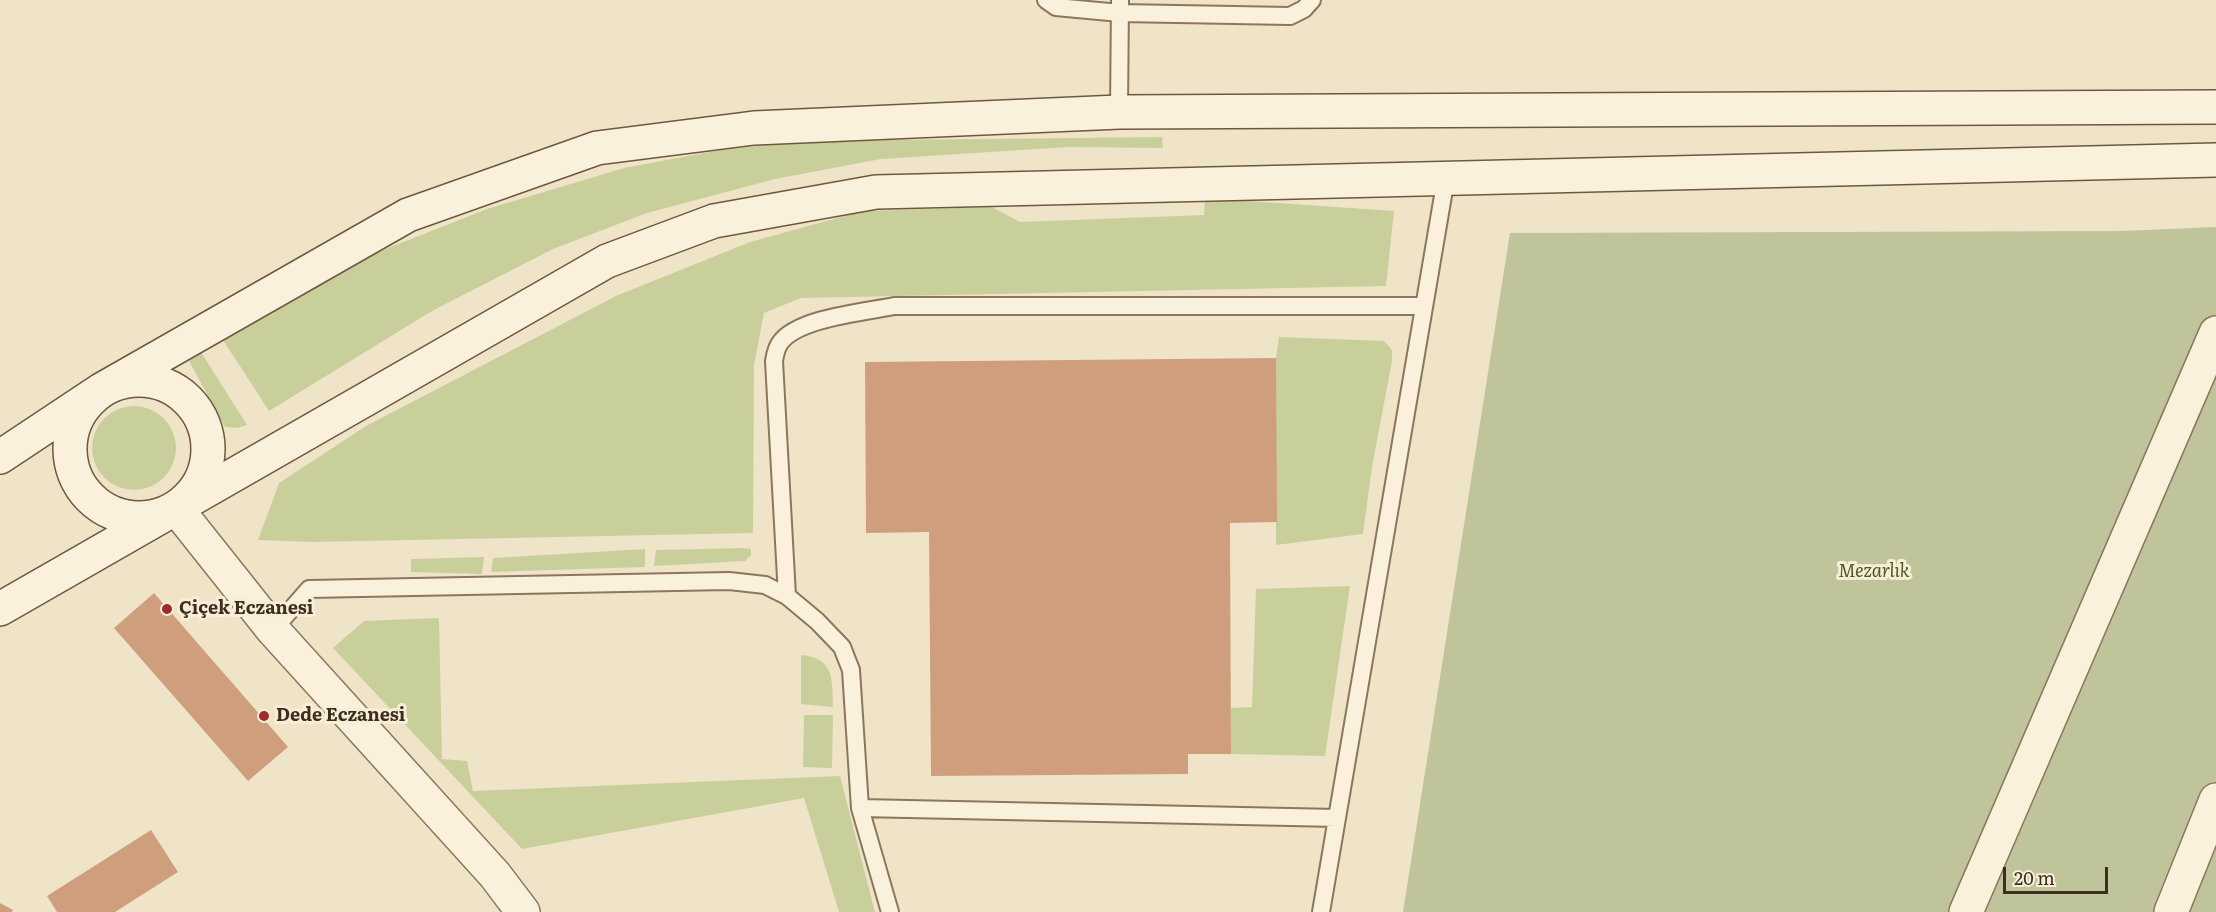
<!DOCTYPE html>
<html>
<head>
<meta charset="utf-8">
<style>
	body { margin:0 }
	#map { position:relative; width:2216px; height:912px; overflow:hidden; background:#f0e4c8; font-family:Literata,serif }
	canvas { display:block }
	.scale { position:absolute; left:2003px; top:867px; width:105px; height:27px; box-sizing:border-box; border:3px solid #3d2e20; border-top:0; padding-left:8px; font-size:18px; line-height:21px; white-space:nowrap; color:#3d2e20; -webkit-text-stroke:4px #f7eed8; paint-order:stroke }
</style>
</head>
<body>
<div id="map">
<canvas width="2216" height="912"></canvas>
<div class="scale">20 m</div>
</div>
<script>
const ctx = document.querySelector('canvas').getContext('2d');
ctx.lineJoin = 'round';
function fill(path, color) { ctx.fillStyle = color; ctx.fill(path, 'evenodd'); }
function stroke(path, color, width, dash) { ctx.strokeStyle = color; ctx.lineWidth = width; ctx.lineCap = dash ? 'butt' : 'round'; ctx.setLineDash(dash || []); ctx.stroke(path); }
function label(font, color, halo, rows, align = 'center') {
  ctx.font = font + ' Literata,serif'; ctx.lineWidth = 6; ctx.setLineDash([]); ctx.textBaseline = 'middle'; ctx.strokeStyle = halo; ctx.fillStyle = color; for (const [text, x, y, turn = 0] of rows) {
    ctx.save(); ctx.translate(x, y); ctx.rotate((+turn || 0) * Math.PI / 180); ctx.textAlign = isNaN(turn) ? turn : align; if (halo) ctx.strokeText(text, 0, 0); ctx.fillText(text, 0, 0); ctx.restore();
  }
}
const green = new Path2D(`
	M1162,137L1163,148L1069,147L881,159L775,179L647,213L553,249L432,311L269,411L223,340L373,254L487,209L624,168L715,151L799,141Z
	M1205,198L1394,211L1386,286L801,298L764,313L754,365L753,533L313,542L258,540L279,483L366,426L616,296L750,242L863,211L992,207L1020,222L1204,215Z
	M1279,337L1384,341L1392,350V361L1372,467L1363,534L1276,545V358Z
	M201,352L247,425L238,428L225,427L189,361Z
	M92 448a42 42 0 1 1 84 0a42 42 0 1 1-84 0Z
	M743,548L751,549V555L745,561L654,566L656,550Z
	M645,549V567L491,572L493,558Z
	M484,557L482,574L411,572V559Z
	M1350,586L1325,756L1231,754V708L1252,707L1256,589Z
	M439,618L442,759L467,761L473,791L840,776L875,912H839L804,798L522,849L333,648L364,621Z
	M801,655C835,658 832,680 833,707L801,704Z
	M804,715H833L832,768L803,767Z`);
const cemetery = new Path2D(`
	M2216,227V912H1403L1510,233L2122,231Z`);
const building = new Path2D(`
	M1276,358L1277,522L1230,523L1231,754H1188V774L931,776L929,532L866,533L865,362Z
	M154,593L288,747L248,781L114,628Z
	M151,830L178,872L115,912H57L47,896Z
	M0,903L13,910L12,912H0Z`);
const lane = new Path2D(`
	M1046,0L1056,7L1120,13L1290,16L1304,9L1312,0
	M1119,112L1120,0
	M787,596L774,361C775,355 777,347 780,343C797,318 865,312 894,306H1424
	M273,630L309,589L729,581L765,585L787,596L817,621L842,647L851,670L860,808L890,912
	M860,808L1337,818
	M1321,912L1446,178`);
const street = new Path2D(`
	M176,508L273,630L495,875L523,912
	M1966,912L2216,333
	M2171,912L2216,800`);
const secondary = new Path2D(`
	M70 449a69 69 0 1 1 138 0a69 69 0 1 1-138 0Z
	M0,457L101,390L408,215L597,148L754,128L1119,112L2216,107
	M0,609L607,261L714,221L876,192L2216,160`);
const markers = [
	[167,609,6,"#9e2a2b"],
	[264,716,6,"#9e2a2b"]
];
const parkNames = [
	["Mezarlık",1874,572]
];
const poiNames = [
	["Çiçek Eczanesi",179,609],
	["Dede Eczanesi",276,716]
];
fill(green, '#c9cf9b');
fill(cemetery, '#bfc49a');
fill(building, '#cf9f7d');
stroke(lane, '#8d765c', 20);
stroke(street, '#8d765c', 36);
stroke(secondary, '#6f573f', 36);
stroke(lane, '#faf1dc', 16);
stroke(street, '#faf1dc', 33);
stroke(secondary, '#faf1dc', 33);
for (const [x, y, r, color] of markers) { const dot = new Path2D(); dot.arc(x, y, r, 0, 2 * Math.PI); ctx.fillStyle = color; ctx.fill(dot); stroke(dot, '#f7eed8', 2); }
label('italic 18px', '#4d5a26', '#f7eed8', parkNames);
label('bold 18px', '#3d2e20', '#f7eed8', poiNames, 'left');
</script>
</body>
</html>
